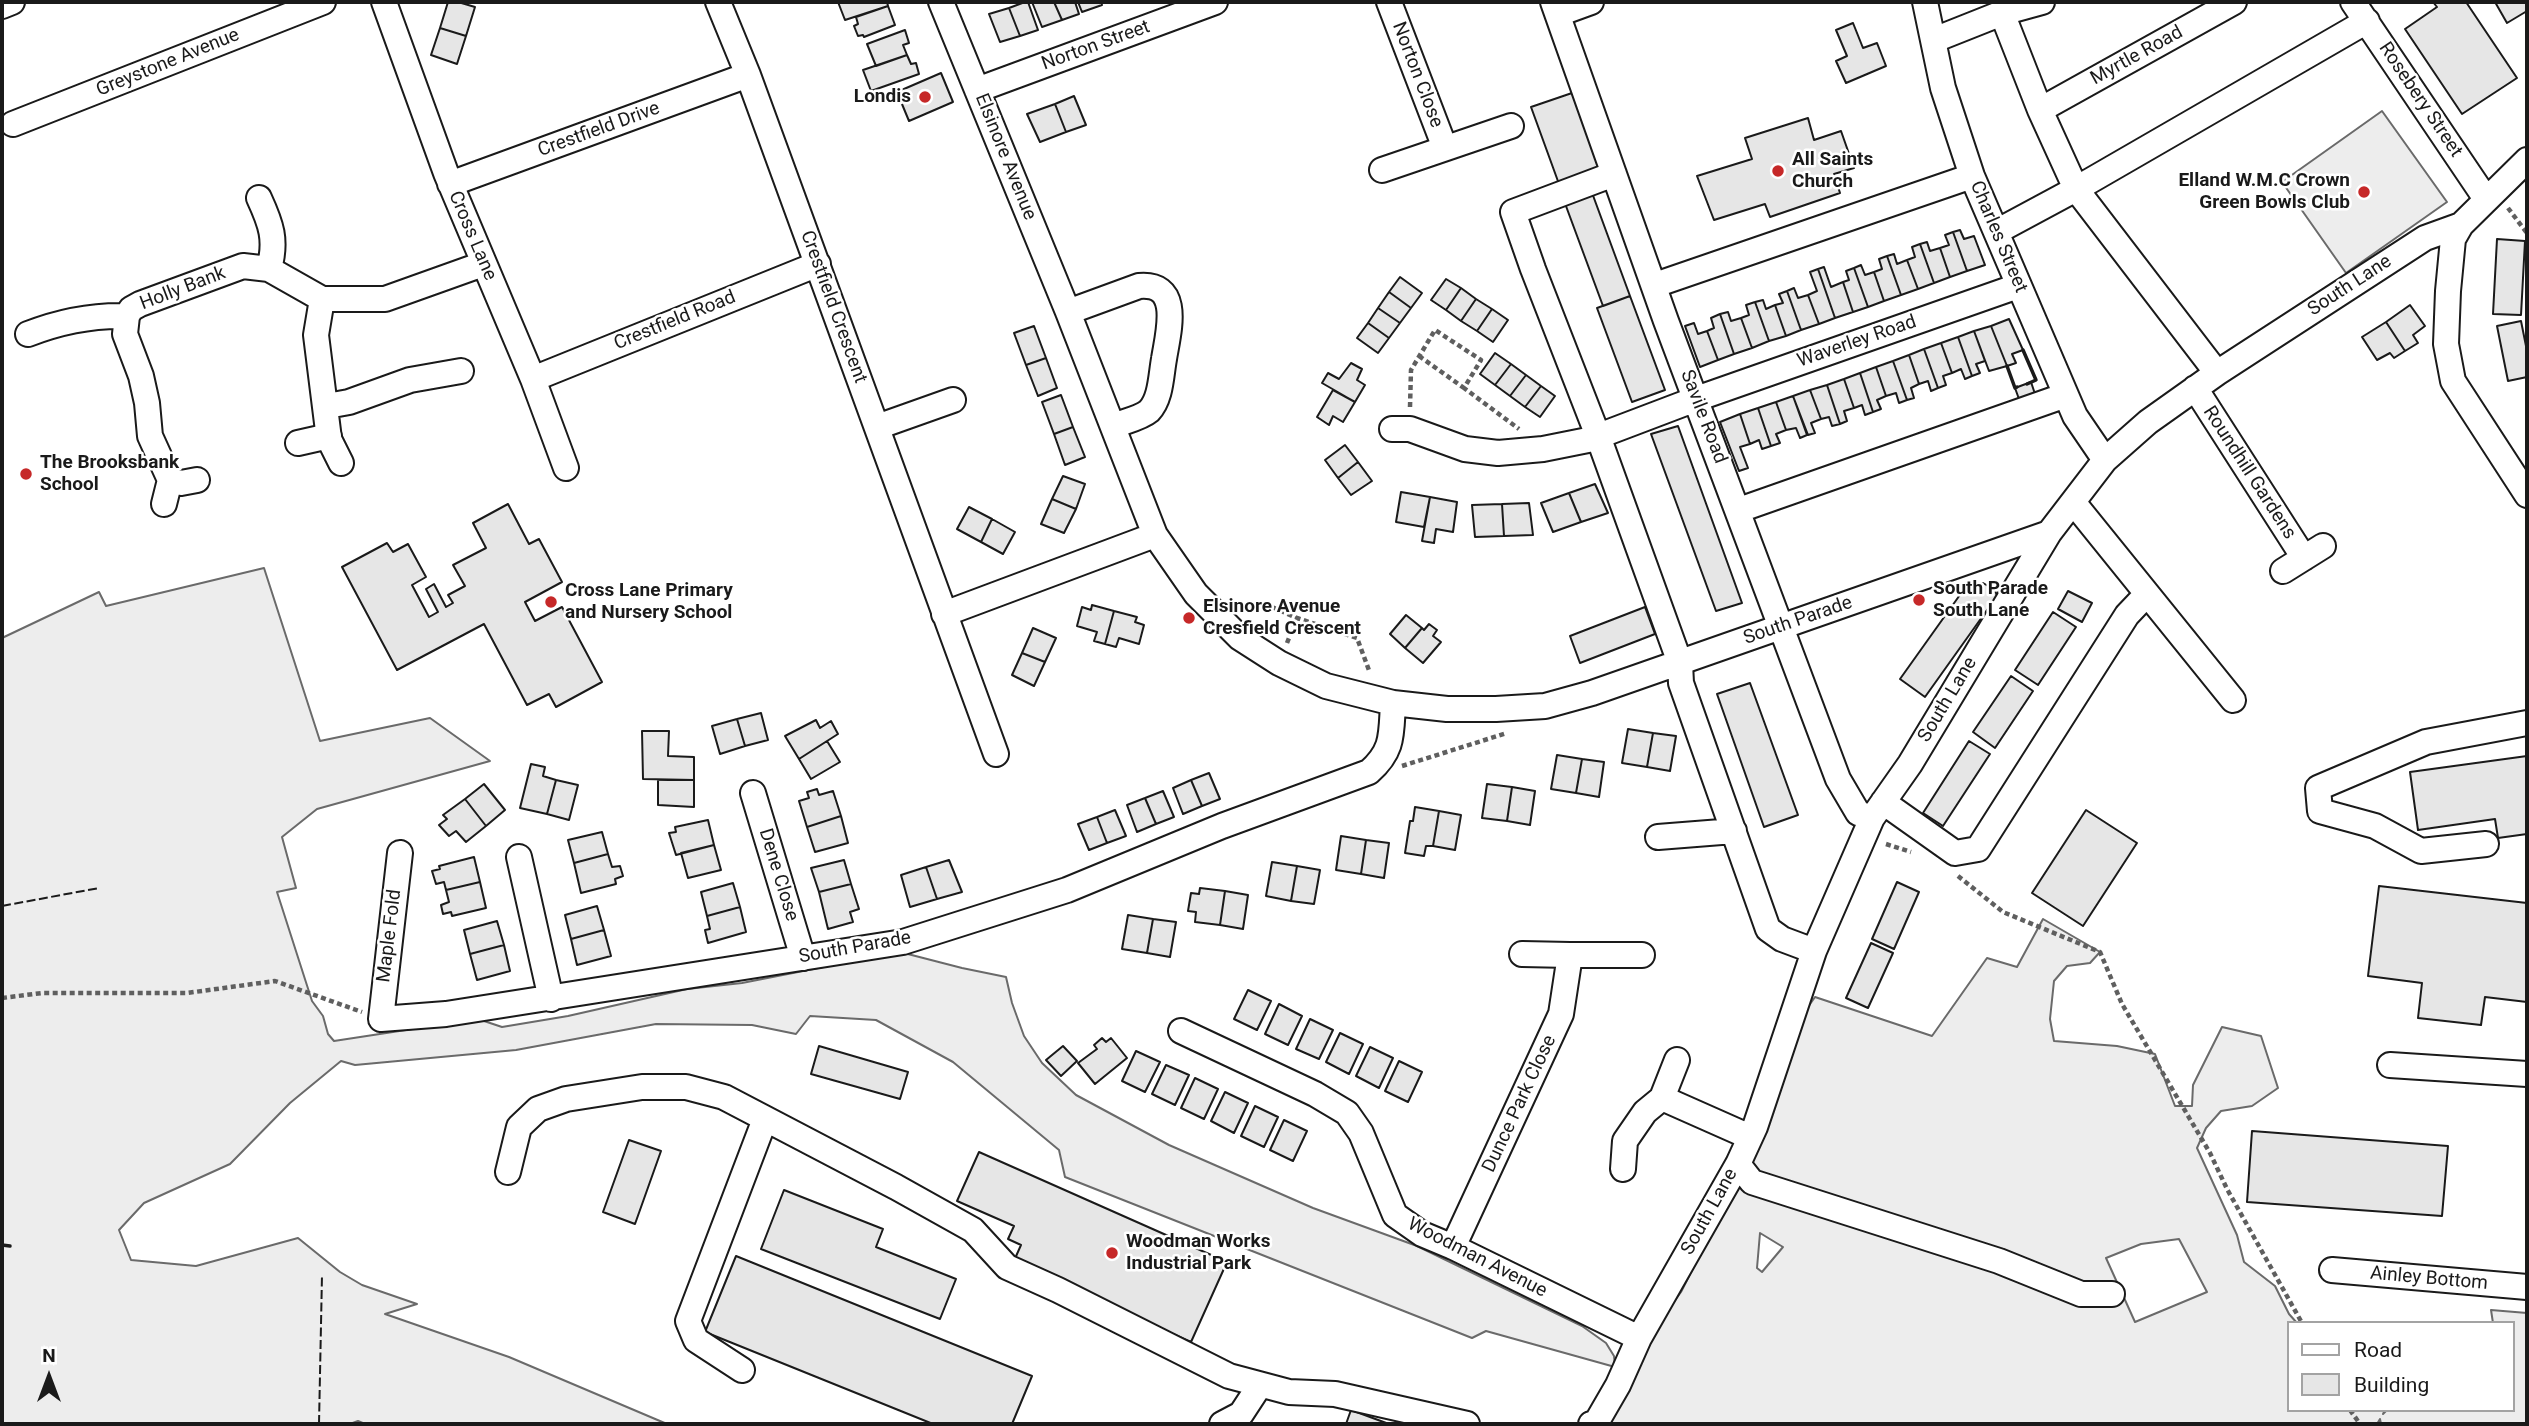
<!DOCTYPE html>
<html>
<head>
<meta charset="utf-8">
<style>
	body { margin:0 }
	#map { position:relative; width:2529px; height:1426px; overflow:hidden; background:#fff; font-family:Roboto,sans-serif }
	canvas { display:block }
	.frame { position:absolute; inset:0; border:4px solid #1a1a1a; pointer-events:none }
	.legend { position:absolute; left:2287px; top:1321px; width:228px; height:91px; box-sizing:border-box; background:#fff; border:2px solid #a3a3a3; margin:0; padding:9px 12px; list-style:none; font-size:21px; color:#1a1a1a }
	.legend li { display:flex; align-items:center; gap:14px; height:35px }
	.legend b { width:35px; border:2px solid #a3a3a3 }
	.north { position:absolute; left:14px; top:1342px; width:70px; height:70px; -webkit-text-stroke:5px #fff; paint-order:stroke; rotate:0deg; font-size:19px; font-weight:700; line-height:28px; text-align:center; color:#1a1a1a }
	.north::after { content:''; display:block; margin:auto; width:24px; height:32px; background:#1a1a1a; clip-path:polygon(50% 0,100% 100%,50% 72%,0 100%) }
</style>
</head>
<body>
<div id="map">
<canvas width="2529" height="1426"></canvas>
<div class="frame"></div>
<ul class="legend">
<li><b style="height:9px;background:#fff"></b>Road</li>
<li><b style="height:19px;background:#e6e6e6"></b>Building</li>
</ul>
<div class="north">N</div>
</div>
<script>
const ctx = document.querySelector('canvas').getContext('2d');
ctx.lineJoin = 'round';
function fill(path, color) { ctx.fillStyle = color; ctx.fill(path, 'evenodd'); }
function stroke(path, color, width, dash) { ctx.strokeStyle = color; ctx.lineWidth = width; ctx.lineCap = dash ? 'butt' : 'round'; ctx.setLineDash(dash || []); ctx.stroke(path); }
function label(font, color, halo, rows, align = 'center') {
  ctx.font = font + ' Roboto,sans-serif'; ctx.lineWidth = 5; ctx.setLineDash([]); ctx.textBaseline = 'middle'; ctx.strokeStyle = halo; ctx.fillStyle = color; for (const [text, x, y, turn = 0] of rows) {
    ctx.save(); ctx.translate(x, y); ctx.rotate((+turn || 0) * Math.PI / 180); ctx.textAlign = isNaN(turn) ? turn : align; if (halo) ctx.strokeText(text, 0, 0); ctx.fillText(text, 0, 0); ctx.restore();
  }
}
const built = new Path2D(`
	M2382,111L2447,202L2346,273L2282,182Z
	M264,568L320,741L430,718L490,761L317,809L282,837L296,888L277,892L312,1001L323,1016L328,1034L334,1041L478,1019L502,1027L568,1016L687,989L742,983L900,952L962,968L1006,977L1012,1003L1024,1036L1042,1063L1076,1095L1169,1145L1313,1208L1417,1246L1582,1326L1606,1343L1614,1356L1615,1367L1486,1331L1472,1338L1065,1177L1059,1150L953,1062L876,1020L810,1016L796,1034L752,1025L656,1024L516,1050L355,1065L341,1061L290,1103L230,1164L144,1203L119,1230L131,1260L196,1266L298,1238L340,1272L362,1285L417,1304L385,1314L509,1357L667,1424H365L358,1421L350,1424H2V638L99,592L106,606Z
	M2043,919L2100,952L2090,963L2067,966L2054,981L2050,1019L2054,1041L2117,1046L2155,1054L2175,1106H2192L2193,1085L2222,1027L2261,1036L2278,1088L2252,1106L2221,1111L2206,1128L2197,1148L2237,1235L2244,1262L2275,1286L2289,1314L2297,1323H2289V1410H2385L2383,1414L2387,1410H2513V1323H2493L2491,1310L2527,1313V1424H2381L2380,1419L2377,1424H1596L1623,1372L1681,1292L1751,1154L1794,1027L1815,997L1932,1036L1987,958L2017,967ZM1760,1233L1783,1247L1762,1272L1757,1268ZM2179,1239L2207,1292L2135,1322L2106,1258L2141,1244Z`);
const building = new Path2D(`
	M448,2H458L475,7L466,36L440,28Z
	M838,2H887L888,6L845,20Z
	M1025,2H1028L1038,30L1020,36L1009,8Z
	M1032,2H1054L1062,20L1042,27Z
	M1054,2H1075L1079,14L1062,20Z
	M1078,2H1101L1102,5L1082,12Z
	M2433,2H2466L2517,78L2462,114L2405,29L2437,7Z
	M2495,2H2527V11L2507,23Z
	M888,6L895,25L864,37L863,35L858,36L854,26L858,24L856,17Z
	M1009,8L1020,36L1000,42L989,14Z
	M1853,23L1863,48L1877,43L1886,66L1846,83L1836,61L1847,56L1836,30Z
	M440,28L466,36L457,64L431,55Z
	M905,30L909,43L903,45L907,55L876,66L867,44Z
	M907,55L911,64L916,63L919,74L871,91L863,70Z
	M941,73L953,102L909,121L897,92Z
	M1572,93L1600,170L1559,184L1531,107Z
	M1074,96L1086,125L1066,132L1055,104Z
	M1055,104L1066,132L1040,142L1027,114Z
	M1808,118L1814,140L1841,131L1854,168L1834,174L1840,193L1770,217L1765,204L1714,220L1697,176L1752,159L1745,138Z
	M1591,190L1630,296L1603,306L1563,198Z
	M1960,230L1964,239L1974,236L1985,265L1967,271L1953,232Z
	M1953,232L1967,271L1950,277L1940,248L1949,245L1945,235Z
	M2497,239L2525,241L2521,315L2493,314Z
	M1927,242L1930,251L1940,248L1950,277L1934,283L1920,244Z
	M1920,244L1934,283L1918,289L1907,260L1915,257L1912,247Z
	M1894,254L1897,264L1907,260L1918,289L1901,295L1887,256Z
	M1887,256L1901,295L1884,301L1874,272L1882,269L1879,259Z
	M1861,265L1865,275L1874,272L1884,301L1868,307L1854,268Z
	M1824,267L1831,287L1843,282L1853,312L1835,318L1818,269Z
	M1854,268L1868,307L1853,312L1843,282L1849,280L1846,271Z
	M1818,269L1835,318L1819,324L1808,295L1817,291L1810,272Z
	M1400,277L1422,293L1411,308L1389,292Z
	M1446,279L1461,288L1446,310L1431,300Z
	M1461,288L1476,299L1461,321L1446,310Z
	M1794,288L1798,298L1808,295L1819,324L1801,330L1787,291Z
	M1787,291L1801,330L1786,336L1775,305L1783,303L1779,294Z
	M1389,292L1411,308L1400,323L1378,308Z
	M1630,296L1665,390L1632,402L1597,308Z
	M1476,299L1492,309L1477,331L1461,321Z
	M1763,300L1766,309L1775,305L1786,336L1769,341L1755,302Z
	M1755,302L1769,341L1752,348L1741,318L1749,315L1746,305Z
	M2410,305L2425,326L2413,335L2418,343L2405,351L2386,322Z
	M1378,308L1400,323L1389,338L1368,323Z
	M1492,309L1508,320L1493,342L1477,331Z
	M1728,312L1731,321L1741,318L1752,348L1734,354L1720,314Z
	M1720,314L1734,354L1718,360L1707,331L1714,328L1711,318Z
	M2009,319L2023,350L2012,354L2016,363L2007,366L1991,326Z
	M2521,321L2527,351V377L2508,381L2497,326Z
	M2386,322L2405,351L2394,358L2390,353L2377,360L2362,337Z
	M1368,323L1389,338L1378,353L1357,338Z
	M1694,323L1698,334L1707,331L1718,360L1700,367L1685,326Z
	M1034,326L1046,358L1026,365L1014,333Z
	M1991,326L2007,366L1989,371L1974,331Z
	M1974,331L1985,361L1976,364L1980,373L1972,376L1958,337Z
	M1958,337L1972,376L1965,379L1961,369L1952,373L1941,343Z
	M1941,343L1952,373L1943,376L1946,385L1938,388L1924,349Z
	M1924,349L1938,388L1931,391L1928,381L1919,384L1909,355Z
	M1495,353L1511,364L1495,385L1480,374Z
	M1909,355L1919,384L1911,388L1914,398L1907,400L1893,361Z
	M1046,358L1057,388L1038,396L1026,365Z
	M1893,361L1907,400L1899,403L1896,393L1886,396L1876,367Z
	M1351,363L1362,369L1357,380L1365,385L1355,402L1322,383L1328,373L1339,379Z
	M1511,364L1526,375L1510,396L1495,385Z
	M1876,367L1886,396L1877,400L1881,409L1873,412L1860,373Z
	M1860,373L1873,412L1865,415L1862,405L1854,408L1844,379Z
	M1526,375L1541,386L1525,407L1510,396Z
	M1844,379L1854,408L1844,411L1847,421L1840,424L1827,385Z
	M2031,382L2035,394L2019,399L2015,388Z
	M1827,385L1840,424L1832,426L1829,417L1821,419L1810,390Z
	M1541,386L1555,396L1540,417L1525,407Z
	M1333,390L1355,402L1343,422L1333,416L1329,425L1317,417Z
	M1810,390L1821,419L1811,423L1815,433L1808,435L1793,396Z
	M1061,395L1073,427L1054,434L1042,402Z
	M1793,396L1807,435L1800,438L1796,428L1786,430L1776,402Z
	M1776,402L1786,430L1776,434L1780,443L1771,446L1758,408Z
	M1758,408L1771,446L1762,449L1759,440L1750,444L1740,414Z
	M1740,414L1750,444L1740,447L1748,468L1739,471L1720,422Z
	M1678,426L1742,603L1716,611L1651,434Z
	M1073,427L1085,457L1065,465L1054,434Z
	M1345,445L1358,462L1338,478L1325,460Z
	M1358,462L1372,481L1351,495L1338,478Z
	M1063,476L1085,484L1076,509L1052,499Z
	M1595,484L1608,513L1581,522L1569,493Z
	M1401,492L1430,497L1424,527L1396,522Z
	M1569,493L1581,522L1553,532L1541,503Z
	M1430,497L1457,502L1453,532L1436,529L1434,543L1422,541Z
	M1052,499L1076,509L1064,533L1041,524Z
	M1529,503L1533,535L1504,536L1502,504Z
	M508,504L529,544L539,539L562,582L525,602L535,621L562,607L602,682L556,707L549,694L527,705L484,624L397,670L342,567L387,543L393,552L408,544L426,577L412,585L429,617L438,612L426,589L434,584L446,607L453,603L448,595L465,586L453,565L486,548L473,523Z
	M1502,504L1504,536L1475,537L1472,505Z
	M969,507L992,519L981,542L957,529Z
	M992,519L1015,532L1003,554L981,542Z
	M1983,583L1995,590L1997,596L1925,697L1900,679L1962,592Z
	M2068,591L2092,603L2082,622L2058,609Z
	M1092,605L1114,611L1105,644L1094,641L1097,632L1077,626L1082,607L1091,610Z
	M1645,607L1655,634L1580,663L1570,636Z
	M1114,611L1137,617L1135,622L1144,625L1139,644L1119,638L1116,647L1105,644Z
	M2053,612L2076,627L2038,685L2015,670Z
	M1406,615L1422,628L1405,648L1390,634Z
	M1429,624L1437,630L1433,636L1441,642L1423,663L1405,648L1422,628L1424,630Z
	M1033,628L1056,638L1045,662L1022,653Z
	M1022,653L1045,662L1034,686L1012,675Z
	M2011,676L2033,691L1995,748L1973,732Z
	M1750,683L1798,815L1764,827L1717,694Z
	M761,713L768,740L745,746L737,719Z
	M737,719L745,746L720,754L712,726Z
	M816,720L820,728L831,721L838,734L799,759L785,736Z
	M1628,729L1653,733L1647,767L1622,763Z
	M642,731H669L668,756L694,757V780L643,779Z
	M1653,733L1676,736L1670,771L1647,767Z
	M827,741L840,762L811,779L799,759Z
	M1969,741L1990,754L1943,826L1923,813Z
	M1557,755L1582,759L1576,793L1551,789Z
	M2527,756V834L2498,838L2495,819L2418,830L2410,772Z
	M1582,759L1604,762L1599,797L1576,793Z
	M531,764L545,767L543,776L556,780L547,814L520,808Z
	M1209,773L1220,799L1202,806L1191,780Z
	M556,780L578,785L569,820L547,814Z
	M658,780H694V807L658,805Z
	M1191,780L1202,806L1183,814L1173,788Z
	M484,784L505,810L486,826L465,799Z
	M1487,784L1512,787L1507,821L1482,818Z
	M1512,787L1535,791L1530,825L1507,821Z
	M817,789L819,795L833,791L841,816L807,827L799,801L809,798L807,792Z
	M1163,791L1174,817L1156,824L1145,798Z
	M1145,798L1156,824L1137,832L1127,805Z
	M465,799L486,826L466,842L456,831L449,836L439,825L447,819L443,815Z
	M1415,807L1439,811L1433,846H1426L1424,856L1405,853L1410,821H1413Z
	M1115,810L1126,836L1107,843L1097,817Z
	M2086,810L2137,843L2083,926L2032,893Z
	M1439,811L1461,815L1455,850L1433,846Z
	M841,816L848,843L815,852L807,827Z
	M1097,817L1107,843L1089,850L1078,824Z
	M708,820L714,845L676,855L669,833L676,832L675,827Z
	M602,832L608,854L574,863L568,840Z
	M1341,836L1366,840L1361,874L1336,870Z
	M1366,840L1389,843L1384,878L1361,874Z
	M714,845L721,870L688,878L681,853Z
	M608,854L612,867L620,866L623,876L615,879L616,884L581,893L574,863Z
	M474,857L480,882L446,890L444,882L436,884L432,871L440,869L439,866Z
	M844,860L851,884L819,892L811,868Z
	M949,860L962,892L937,899L926,867Z
	M1272,862L1297,866L1291,901L1266,896Z
	M1297,866L1320,870L1314,904L1291,901Z
	M926,867L937,899L910,907L901,875Z
	M480,882L486,908L452,916L451,912L443,914L441,905L449,902L446,890Z
	M1897,882L1919,892L1894,949L1872,939Z
	M733,883L740,907L707,916L701,892Z
	M851,884L859,909L850,912L853,922L828,929L819,892Z
	M2379,886L2527,903V1002L2485,997L2481,1025L2418,1018L2422,983L2368,976Z
	M1200,888L1225,891L1220,925L1195,922L1196,912L1188,911L1191,893L1199,894Z
	M1225,891L1248,895L1243,929L1220,925Z
	M597,906L604,930L571,939L565,915Z
	M740,907L746,932L708,943L705,930L710,929L707,916Z
	M1128,915L1153,919L1147,953L1122,949Z
	M1153,919L1176,922L1170,957L1147,953Z
	M497,921L504,945L470,954L464,930Z
	M604,930L611,956L577,965L571,939Z
	M1871,943L1893,953L1868,1008L1846,998Z
	M504,945L510,971L477,980L470,954Z
	M1248,990L1271,1001L1257,1030L1234,1019Z
	M1279,1004L1302,1016L1288,1045L1265,1034Z
	M1310,1019L1333,1030L1319,1059L1296,1049Z
	M1340,1033L1363,1044L1349,1074L1326,1062Z
	M1102,1038L1106,1042L1111,1038L1127,1058L1095,1084L1078,1063L1097,1049L1094,1045Z
	M819,1046L908,1072L900,1099L811,1074Z
	M1063,1046L1077,1061L1061,1076L1046,1060Z
	M1370,1047L1393,1058L1379,1088L1356,1076Z
	M1136,1051L1160,1062L1145,1092L1122,1081Z
	M1399,1061L1422,1072L1408,1102L1385,1091Z
	M1166,1065L1189,1075L1175,1105L1152,1094Z
	M1195,1078L1218,1089L1204,1119L1181,1108Z
	M1225,1092L1248,1103L1234,1133L1211,1121Z
	M1255,1106L1278,1117L1264,1147L1241,1136Z
	M1284,1120L1307,1131L1293,1161L1270,1150Z
	M2252,1131L2448,1146L2442,1216L2247,1202Z
	M629,1140L661,1151L635,1224L603,1212Z
	M979,1152L1227,1262L1191,1342L1013,1263L1021,1245L1008,1239L1014,1226L957,1201Z
	M784,1190L883,1229L876,1247L956,1279L940,1319L761,1249Z
	M736,1256L1032,1376L1012,1424H933L705,1332Z
	M1351,1410L1389,1424H1346Z`);
const path = new Path2D(`
	M2508,208L2527,233
	M1419,356L1464,388
	M1410,407L1411,370L1435,330L1481,360L1464,388L1519,429
	M1272,607L1297,618
	M1287,643L1297,618L1357,638L1370,673
	M1402,766L1507,733
	M1886,844L1911,852
	M1958,876L2003,912L2100,952L2122,1004L2210,1153L2227,1189L2302,1323
	M2,998L42,993H187L275,981L362,1012
	M2350,1410L2360,1424`);
const minor = new Path2D(`
	M384,2L446,173L533,379L566,468
	M718,2L748,75L996,754
	M941,2L1068,312L1155,535L1196,594L1240,638L1279,663L1326,686L1393,703L1447,709H1496L1545,706L1592,693L2049,533
	M1389,2L1445,148
	M1553,2L1666,321L1838,779L1858,813L1872,818
	M1925,2L1943,88L1972,176L2075,416L2105,460
	M2042,2L2002,13L2040,110L2076,189L2217,373
	M2353,2L2486,199
	M2,6L12,2
	M1558,14L1591,2
	M1934,40L2002,13L2014,5
	M977,90L1215,2
	M2040,110L2234,2
	M13,124L323,2
	M1382,170L1511,126
	M1614,174L1513,212L1533,269L1598,436L1680,663L1681,683L1768,929L1782,939L1814,951
	M450,184L748,75
	M259,198C271,224 277,240 269,269
	M2461,225L2453,239L2448,291L2446,344L2453,381L2527,495
	M1996,232L2076,189L2367,21
	M1655,285L1972,176
	M322,299L316,335L329,439L341,463
	M1068,312L1139,286C1183,282 1168,333 1164,359C1161,375 1161,399 1149,411C1141,418 1123,422 1113,426
	M28,334C61,321 91,315 127,316
	M533,379L818,264
	M2195,388L2304,558
	M327,406L349,402L410,380L461,371
	M877,427L953,400
	M1392,429H1410L1465,449L1498,453L1543,449L1588,440L1696,399L2018,286
	M298,443L329,436
	M170,480L150,436L147,403L141,376L125,334L127,316L131,309L140,304L243,266L269,269L322,299H385L483,264
	M170,480L181,483L197,480
	M2073,502L2233,700
	M164,504L170,480
	M1739,510L2066,395
	M2283,571L2323,546
	M944,614L1155,535
	M753,793L803,958
	M1883,802L1955,853L1978,849L2127,615L2147,594
	M1658,837L1734,831
	M2486,844L2421,851L2375,826L2320,811L2318,788L2426,742L2527,723
	M400,853L381,1019L446,1014L903,942L1067,890L1222,826L1369,772C1394,750 1391,734 1393,703
	M519,857L551,999
	M1570,955H1642
	M1181,1031L1315,1094L1347,1113L1361,1133L1395,1215L1422,1234L1453,1247L1639,1338
	M2390,1065L2527,1074
	M1662,1098L1677,1060
	M1738,1164L1752,1182L1999,1261L2081,1294H2112
	M1623,1169L1625,1141L1645,1112L1662,1098L1750,1137
	M508,1172L519,1127L538,1109L566,1099L642,1087H686L724,1097L896,1187L973,1230L1007,1267L1058,1290L1229,1376L1289,1392L1335,1394L1467,1424
	M1453,1247L1561,1014L1570,955L1522,954
	M2332,1270L2527,1287
	M742,1370L696,1340L688,1321L765,1119
	M1222,1424L1241,1414L1260,1385
	M1591,1424L1596,1423L1618,1385L1639,1338L1738,1164L1755,1127L1814,951L1872,818L1910,764L2049,533L2105,460L2148,422L2217,373L2425,238L2461,225L2527,160`);
const fence = new Path2D(`
	M2,906L99,888
	M319,1424L322,1275`);
const wall = new Path2D(`
	M2023,350L2036,380L2027,384
	M2007,366L2015,388L2017,387
	M2,1245L10,1246`);
const markers = [
	[925,97,7,"#c62828"],
	[1778,171,7,"#c62828"],
	[2364,192,7,"#c62828"],
	[26,474,7,"#c62828"],
	[1919,600,7,"#c62828"],
	[551,602,7,"#c62828"],
	[1189,618,7,"#c62828"],
	[1112,1253,7,"#c62828"]
];
const streetNames = [
	["Norton Street",1096,46,-20],
	["Myrtle Road",2137,56,-29],
	["Greystone Avenue",168,63,-22],
	["Norton Close",1417,75,69],
	["Rosebery Street",2420,100,56],
	["Crestfield Drive",599,130,-20],
	["Elsinore Avenue",1005,157,68],
	["Cross Lane",472,236,67],
	["Charles Street",1998,237,67],
	["South Lane",2350,286,-33],
	["Holly Bank",183,289,-21],
	["Crestfield Crescent",833,307,70],
	["Crestfield Road",675,321,-22],
	["Waverley Road",1857,342,-19],
	["Savile Road",1703,417,69],
	["Roundhill Gardens",2249,473,57],
	["South Parade",1798,621,-19],
	["South Lane",1948,700,-59],
	["Dene Close",778,875,73],
	["Maple Fold",390,936,-83],
	["South Parade",855,948,-10],
	["Dunce Park Close",1520,1104,-65],
	["South Lane",1710,1212,-61],
	["Woodman Avenue",1477,1258,27],
	["Ainley Bottom",2429,1279,5]
];
const poiNames = [
	["Londis",911,97,"right"],
	["All Saints",1792,160],
	["Church",1792,182],
	["Elland W.M.C Crown",2350,181,"right"],
	["Green Bowls Club",2350,203,"right"],
	["The Brooksbank",40,463],
	["School",40,485],
	["South Parade",1933,589],
	["South Lane",1933,611],
	["Cross Lane Primary",565,591],
	["and Nursery School",565,613],
	["Elsinore Avenue",1203,607],
	["Cresfield Crescent",1203,629],
	["Woodman Works",1126,1242],
	["Industrial Park",1126,1264]
];
fill(built, '#ededed');
stroke(built, '#6a6a6a', 2);
fill(building, '#e6e6e6');
stroke(building, '#1a1a1a', 2);
stroke(minor, '#1a1a1a', 28);
stroke(path, '#5f5f5f', 4.5, [5, 3.5]);
stroke(minor, '#fff', 24);
stroke(fence, '#1a1a1a', 2, [9, 3.5]);
stroke(wall, '#1a1a1a', 3.5);
for (const [x, y, r, color] of markers) { const dot = new Path2D(); dot.arc(x, y, r, 0, 2 * Math.PI); ctx.fillStyle = color; ctx.fill(dot); stroke(dot, '#fff', 2.5); }
label('19px', '#1a1a1a', '#fff', streetNames);
label('bold 19px', '#1a1a1a', '#fff', poiNames, 'left');
</script>
</body>
</html>
